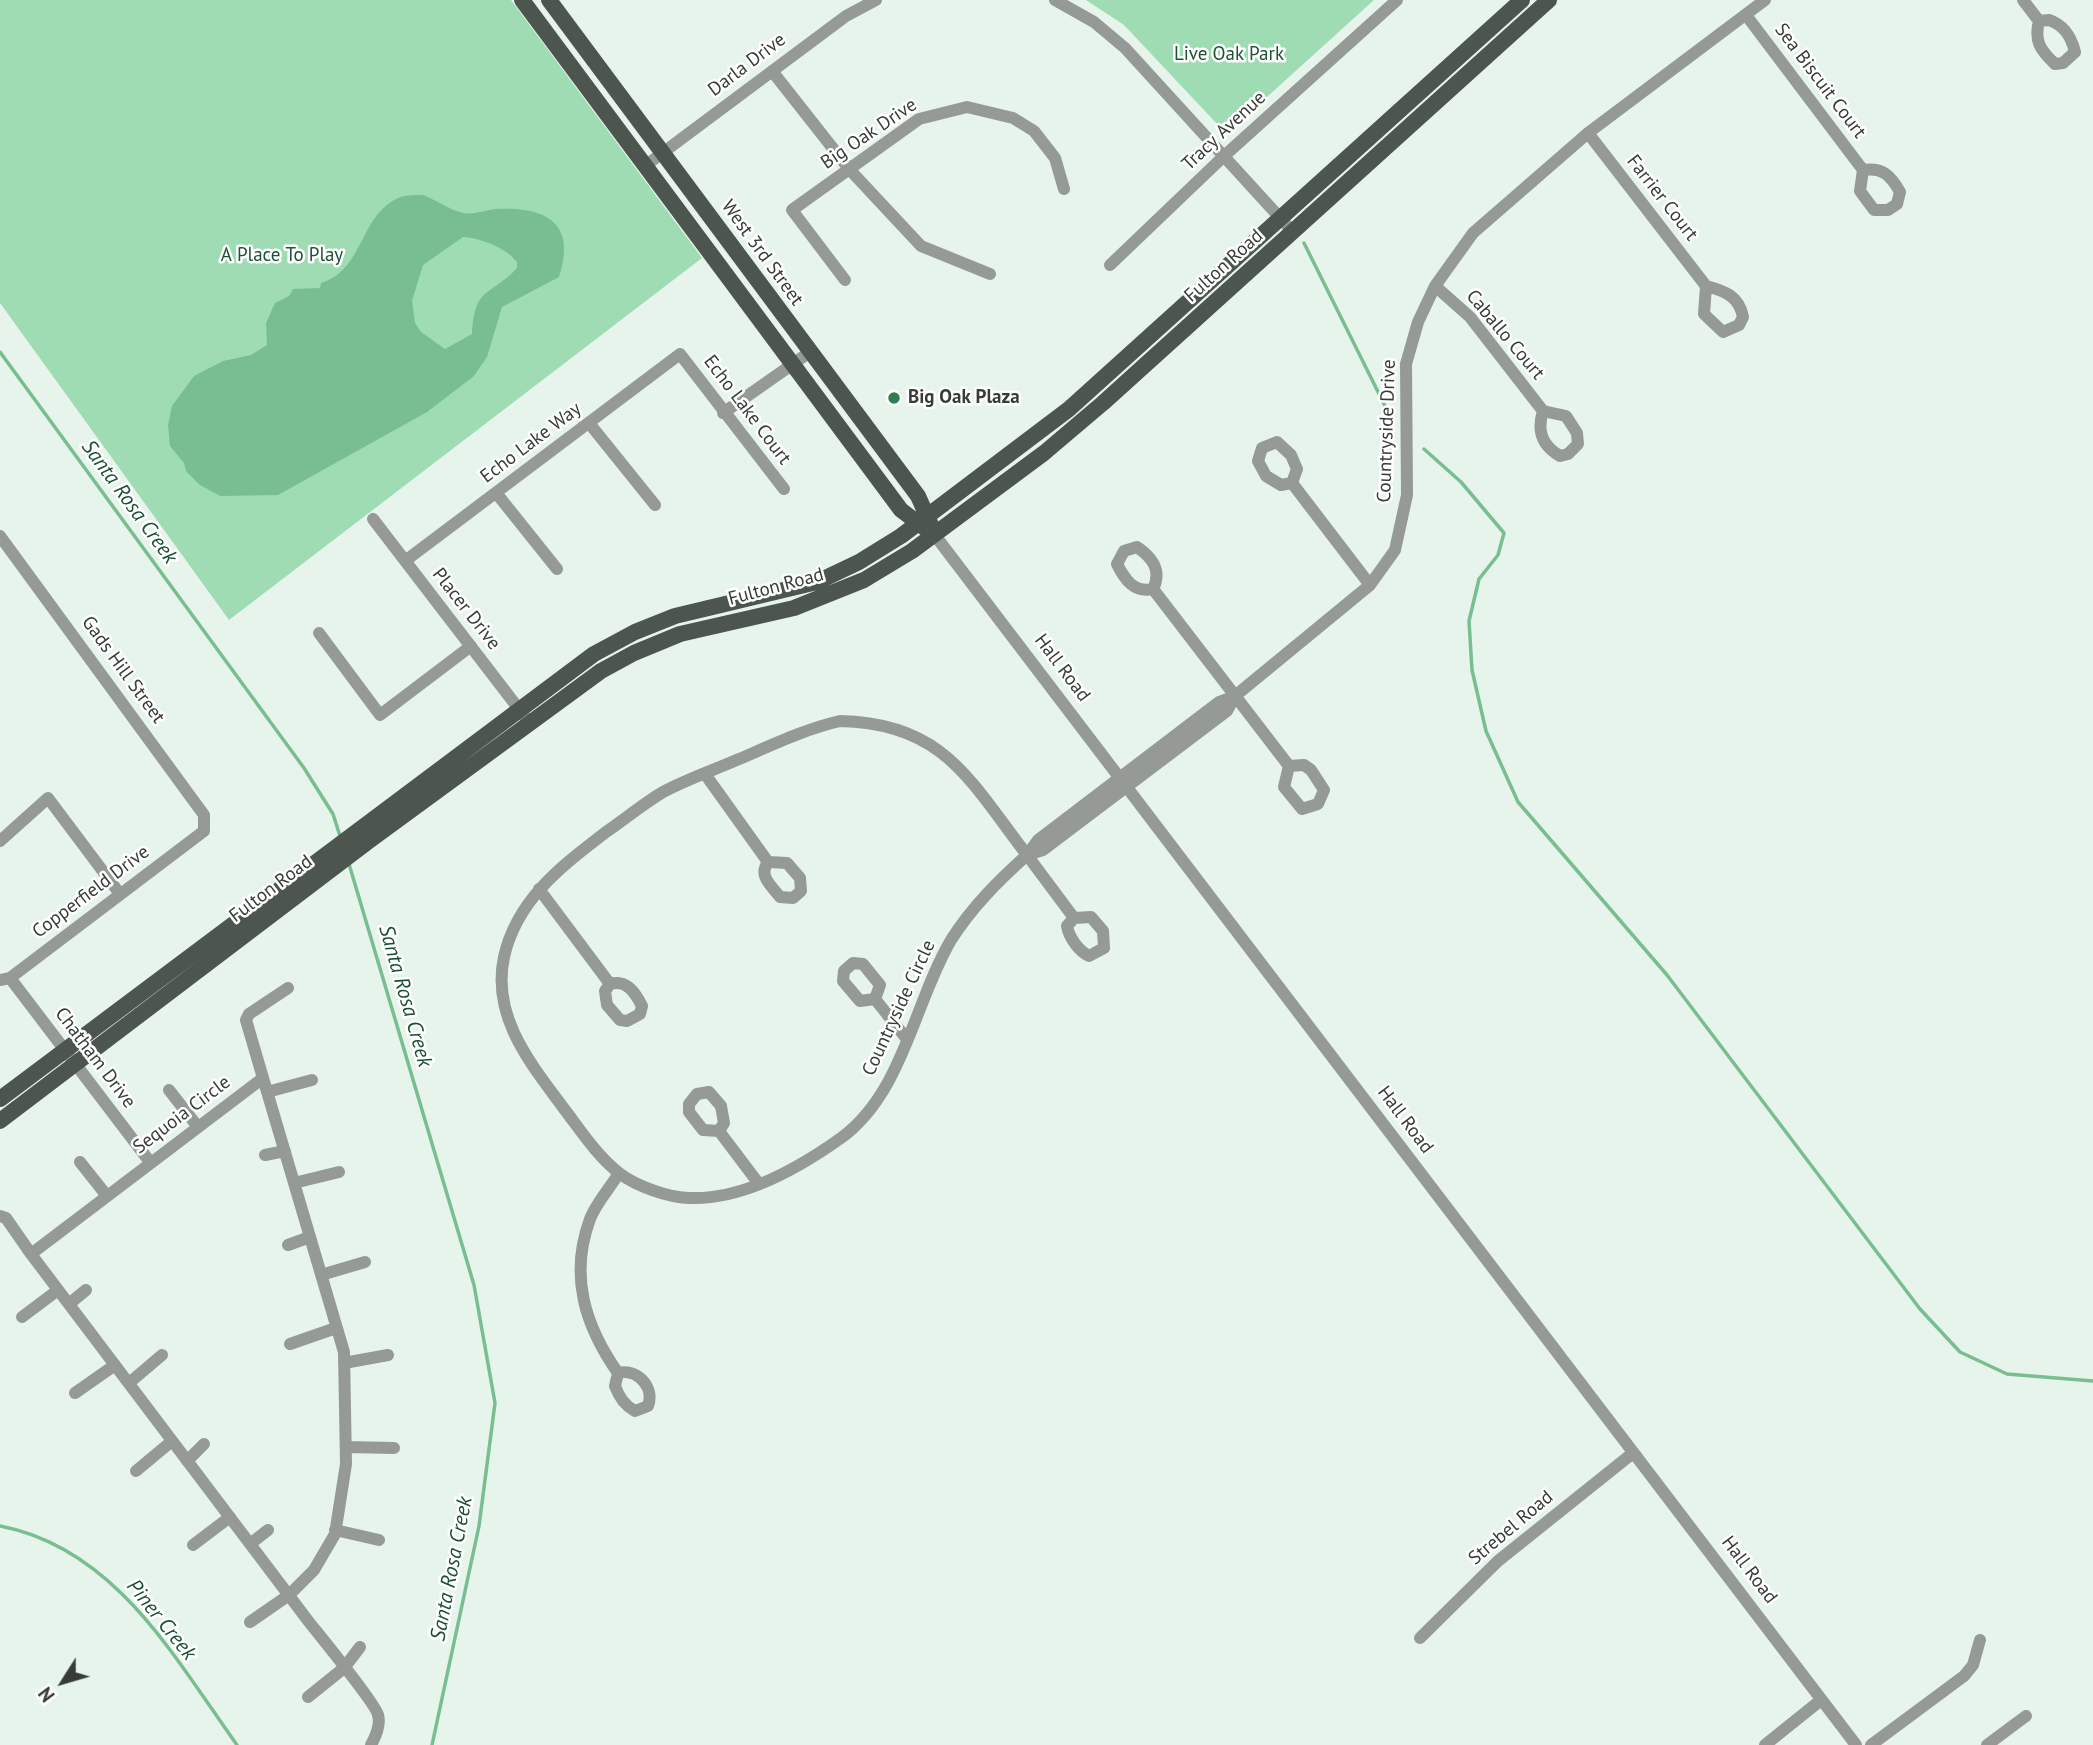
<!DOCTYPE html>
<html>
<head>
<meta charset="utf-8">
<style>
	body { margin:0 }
	#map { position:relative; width:2093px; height:1745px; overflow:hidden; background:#e7f4eb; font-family:"PT Sans",sans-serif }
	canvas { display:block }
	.north { position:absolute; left:28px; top:1647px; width:70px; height:70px; -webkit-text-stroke:5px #fff; paint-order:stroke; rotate:233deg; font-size:19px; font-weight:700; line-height:28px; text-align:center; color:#373c38 }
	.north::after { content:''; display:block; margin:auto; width:24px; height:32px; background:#373c38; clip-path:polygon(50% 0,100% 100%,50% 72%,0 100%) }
</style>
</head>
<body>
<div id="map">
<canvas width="2093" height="1745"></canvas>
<div class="north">N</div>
</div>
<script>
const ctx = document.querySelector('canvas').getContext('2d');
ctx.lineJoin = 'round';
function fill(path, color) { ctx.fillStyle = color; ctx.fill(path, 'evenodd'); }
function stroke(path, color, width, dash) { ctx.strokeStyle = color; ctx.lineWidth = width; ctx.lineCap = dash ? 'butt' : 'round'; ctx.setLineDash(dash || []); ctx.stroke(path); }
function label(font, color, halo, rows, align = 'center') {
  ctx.font = font + ' "PT Sans",sans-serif'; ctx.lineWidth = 5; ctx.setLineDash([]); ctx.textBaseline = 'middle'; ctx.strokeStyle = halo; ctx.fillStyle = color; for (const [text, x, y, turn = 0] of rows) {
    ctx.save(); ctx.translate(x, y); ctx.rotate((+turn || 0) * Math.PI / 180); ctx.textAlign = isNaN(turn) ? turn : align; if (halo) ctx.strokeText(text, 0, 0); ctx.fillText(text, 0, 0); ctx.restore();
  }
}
const green = new Path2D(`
	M0,0H511L702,258L229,620L0,303Z
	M1086,0H1374L1236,125L1219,126L1124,25Z`);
const water = new Path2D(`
	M423,195C436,200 450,210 463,213C473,215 486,210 496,209C546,206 577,223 559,277L502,307L487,357L474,376L427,412L278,495L220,496L200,485L186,471L184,463L170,446L168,425L172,406L194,376L223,361L251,355L267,345L266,323L275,303L289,296L293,289L320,288L321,283C365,270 359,213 401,197C407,195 416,195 423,195ZM463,237C481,238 506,248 517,262V268C489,298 475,285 472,334L445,349L421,332L415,323L412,301L423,265Z`);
const stream = new Path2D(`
	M1304,243L1393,422
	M0,352L304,768L333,814L340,836
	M1424,449L1461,482L1504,533L1498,555L1479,579L1469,621L1472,670L1486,731L1518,802L1667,975L1920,1309L1960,1352L2007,1374L2093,1381
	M349,864L474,1285L495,1403L479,1526L432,1745
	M0,1526C115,1548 174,1657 237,1745`);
const minor = new Path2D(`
	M1055,0L1094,22L1125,48L1293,232
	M2023,0L2039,21
	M1746,15L1863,170L1860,191L1874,210H1888L1897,204L1900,192C1891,176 1883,167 1863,170
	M2049,20C2064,25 2071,36 2075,52L2063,63L2055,64C2040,50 2034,41 2039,21Z
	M772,71L850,170L921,246L990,274
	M1588,133L1706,286L1704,314L1723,332L1739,325L1743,317C1739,296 1725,291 1706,286
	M645,166L846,16L876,0
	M1110,265L1223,157L1397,0
	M845,280L792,210L919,119L967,107L1013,118L1034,131L1055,158L1064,189
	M1435,286L1470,317L1543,411C1537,430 1541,445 1560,456L1568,454L1578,444L1577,433L1566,416L1543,411
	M723,413L810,352
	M589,423L655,505
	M1292,483L1281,485L1266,476L1258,461L1262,448L1277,442L1291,455L1297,469L1292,483L1370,585
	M497,494L557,569
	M373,519L525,717
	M934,534L1856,1745
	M0,536L204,815V831L10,978L0,980
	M405,561L680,354L784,489
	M1153,589C1134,593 1125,580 1117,564L1124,551L1137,547C1153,558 1162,571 1153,589L1289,766L1284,787L1302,809L1318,804L1324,790L1311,770L1304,765L1289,766
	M319,633L380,715L471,646
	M840,721C944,723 970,781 1027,855C998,881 972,907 951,940C914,1003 903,1093 841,1138C799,1168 744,1200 690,1198C669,1198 636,1186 619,1173C598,1157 581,1131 565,1110C532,1065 491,1018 504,957C517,899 562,866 606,832C625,819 643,804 663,792C687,779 714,770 739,759C772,745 805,729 840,721Z
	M705,774L768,862C758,876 771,885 780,897L793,898L801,891L800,878L787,863L768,862
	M0,841L48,798L120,894
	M1027,855L1038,840L1219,702L1235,696L1370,585L1395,550L1407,495L1406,364L1418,322L1435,286L1473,233L1588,133L1765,0
	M1027,855L1043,850L1227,711L1235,696
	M1027,855L1074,918L1067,926C1069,938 1079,951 1089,956L1104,948L1103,931L1091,917L1074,918
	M539,889L610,984L605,991L607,1005L620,1020L627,1021L640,1014L642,1006C635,992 626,979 610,984
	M10,978L150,1162
	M875,999L860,1001L843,981L844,971L853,963L863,964L880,985L875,999L906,1038
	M263,1078L246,1020L249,1014L288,988
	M169,1090L198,1127
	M267,1092L312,1080
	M719,1131L703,1130L689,1112V1104L697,1094L709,1092L721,1106L724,1123L719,1131L759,1184
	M265,1155L285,1151
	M80,1162L107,1196
	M294,1183L339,1172
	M0,1216L6,1218L31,1254
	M288,1245L310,1237
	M321,1275L365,1262
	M69,1304L86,1290
	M22,1317L58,1290
	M290,1344L336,1328
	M344,1363L388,1355
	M618,1373C637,1368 655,1387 648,1406L635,1411C624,1405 619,1397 615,1386L618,1373C585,1326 569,1276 590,1219C596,1203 610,1188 619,1173
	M129,1383L162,1355
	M75,1393L115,1365
	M346,1447L394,1448
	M187,1461L204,1444
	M136,1471L172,1441
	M335,1530L379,1540
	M250,1544L268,1530
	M193,1545L230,1517
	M250,1622L289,1595L314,1570L335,1534L346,1464L344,1352L263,1078L31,1254C124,1377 216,1499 309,1622C320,1636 376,1704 378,1715C381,1725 376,1736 371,1745
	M1420,1638L1498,1561L1633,1453
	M308,1697L344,1668L360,1647
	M1765,1745L1821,1700
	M1871,1745L1964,1676L1973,1665L1980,1640
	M1987,1745L2026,1716`);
const major = new Path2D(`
	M522,0L901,510L926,529
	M549,0L918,496L931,525
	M0,1099L594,654L635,632L675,616L817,582L859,562L901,536L1069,409L1522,0
	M0,1121L369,841L601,671L634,653L680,634L794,608L864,580L912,551L1044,453L1103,403L1549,0`);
const markers = [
	[894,398,7,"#2d7f50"]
];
const parkNames = [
	["Live Oak Park",1229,55],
	["A Place To Play",282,256]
];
const streetNames = [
	["Darla Drive",747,65,-37],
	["Sea Biscuit Court",1820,81,53],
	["Tracy Avenue",1224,131,-43],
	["Big Oak Drive",869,134,-34],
	["Farrier Court",1662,198,52],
	["West 3rd Street",762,253,54],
	["Fulton Road",1224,266,-42],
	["Caballo Court",1505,335,50],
	["Echo Lake Court",747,410,53],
	["Countryside Drive",1387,431,-88],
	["Echo Lake Way",531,443,-37],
	["Fulton Road",776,587,-15],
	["Placer Drive",466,609,52],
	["Hall Road",1062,668,53],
	["Gads Hill Street",123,670,54],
	["Fulton Road",271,889,-37],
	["Copperfield Drive",91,892,-37],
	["Countryside Circle",899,1008,-65],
	["Chatham Drive",95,1058,53],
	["Sequoia Circle",182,1115,-37],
	["Hall Road",1405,1120,53],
	["Strebel Road",1511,1528,-40],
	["Hall Road",1749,1570,53]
];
const poiNames = [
	["Big Oak Plaza",908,398]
];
const waterNames = [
	["Santa Rosa Creek",129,502,54],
	["Santa Rosa Creek",405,996,74],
	["Santa Rosa Creek",452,1569,-79],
	["Piner Creek",161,1620,51]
];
fill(green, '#9fdcb3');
fill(water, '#78be91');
stroke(stream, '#78be91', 3.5);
stroke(minor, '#959a97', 12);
stroke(major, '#4c554e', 16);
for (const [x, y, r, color] of markers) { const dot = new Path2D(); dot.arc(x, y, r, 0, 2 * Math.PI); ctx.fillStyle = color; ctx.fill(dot); stroke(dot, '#fff', 2.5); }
label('19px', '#1d5133', '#fff', parkNames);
label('19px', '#373c38', '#fff', streetNames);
label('bold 19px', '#373c38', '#fff', poiNames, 'left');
label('italic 21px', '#1a4f31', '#fff', waterNames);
</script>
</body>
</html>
